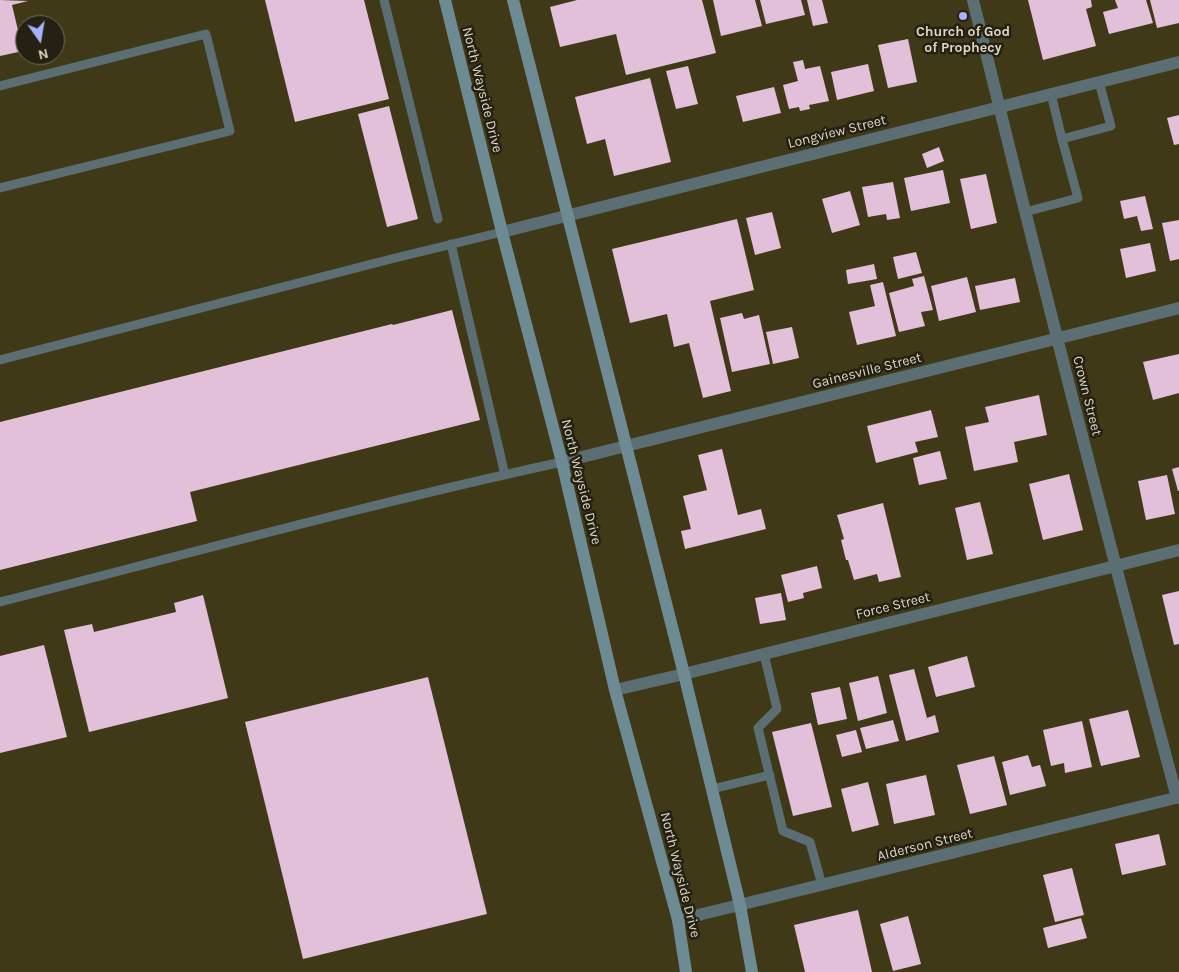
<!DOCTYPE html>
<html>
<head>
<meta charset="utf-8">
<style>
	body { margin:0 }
	#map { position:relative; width:1179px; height:972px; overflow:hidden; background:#403917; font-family:Karla,sans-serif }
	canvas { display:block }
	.north { position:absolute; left:15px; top:15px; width:50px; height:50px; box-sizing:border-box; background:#242012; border:1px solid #6e6a5a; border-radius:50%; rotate:167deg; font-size:14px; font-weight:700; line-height:20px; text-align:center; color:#dcd8c5 }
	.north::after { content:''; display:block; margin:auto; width:18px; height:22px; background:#a5b1fc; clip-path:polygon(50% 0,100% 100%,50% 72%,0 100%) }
</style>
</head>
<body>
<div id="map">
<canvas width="1179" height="972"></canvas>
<div class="north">N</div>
</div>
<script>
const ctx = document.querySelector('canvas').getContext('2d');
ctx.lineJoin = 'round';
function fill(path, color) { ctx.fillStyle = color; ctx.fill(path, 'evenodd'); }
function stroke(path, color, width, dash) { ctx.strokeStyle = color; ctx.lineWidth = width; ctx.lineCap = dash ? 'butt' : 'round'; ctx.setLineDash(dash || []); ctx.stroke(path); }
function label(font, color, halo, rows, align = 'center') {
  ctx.font = font + ' Karla,sans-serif'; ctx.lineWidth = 5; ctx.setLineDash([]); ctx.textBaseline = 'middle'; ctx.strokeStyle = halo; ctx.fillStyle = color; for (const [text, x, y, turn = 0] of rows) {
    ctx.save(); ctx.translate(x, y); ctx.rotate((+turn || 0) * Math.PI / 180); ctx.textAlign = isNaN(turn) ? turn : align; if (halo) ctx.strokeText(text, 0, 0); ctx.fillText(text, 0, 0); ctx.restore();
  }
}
const building = new Path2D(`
	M0,0L28,1L12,5L23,51L0,56Z
	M265,0H364L389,99L295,122Z
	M577,0H702L716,53L626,75L616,34L560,47L550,7Z
	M713,0H755L762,26L721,36Z
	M760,0H801L805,15L766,24Z
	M807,0H822L828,23L813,26Z
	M1028,0H1091L1092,7L1086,9L1096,46L1043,60Z
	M1115,0H1146L1153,23L1109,34L1103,12L1118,8Z
	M1150,0H1179V23L1157,28Z
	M908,39L917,82L888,88L878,45Z
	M803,60L805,69L820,66L829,101L809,105L810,109L800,111L799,107L789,109L783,85L798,81L793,62Z
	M868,64L874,91L837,100L831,72Z
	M688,66L698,104L676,109L666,71Z
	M650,78L671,162L614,176L605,139L587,144L575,97Z
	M774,87L781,113L743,122L736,96Z
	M389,106L418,219L387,227L358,114Z
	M1179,115V144L1174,145L1167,118Z
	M939,147L944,161L927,168L922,154Z
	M943,170L950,203L911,211L904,178Z
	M986,174L997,223L971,229L960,179Z
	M893,182L900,218L887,220L886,214L868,217L862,187Z
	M850,191L860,225L832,233L822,199Z
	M1145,196L1153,229L1141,231L1137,216L1124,219L1120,201Z
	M772,212L781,248L755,255L746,218Z
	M737,219L754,290L710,301L731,391L703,398L689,343L674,347L667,314L630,323L612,249Z
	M1179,220V259L1170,261L1162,223Z
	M1150,243L1156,271L1126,278L1120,249Z
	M916,252L922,273L898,279L893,257Z
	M874,264L877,279L848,284L846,270Z
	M924,276L933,310L921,312L925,326L899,332L889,293L914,286L912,279Z
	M967,277L976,312L939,321L931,286Z
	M1015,278L1020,302L980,310L975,286Z
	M883,282L896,336L857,345L849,312L875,306L870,285Z
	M452,310L480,420L190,492L197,521L0,570V422L392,324L393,325Z
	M742,313L744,319L759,315L770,364L732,372L720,318Z
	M792,327L799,358L773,364L766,332Z
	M1179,354V393L1153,400L1143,362Z
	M1039,395L1047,435L1014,442L1018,462L974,471L965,427L989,422L985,407Z
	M931,410L938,437L915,442L918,452L876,463L867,426Z
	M722,449L738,515L761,509L766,529L685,549L681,531L691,529L683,496L707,490L698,455Z
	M940,451L947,479L919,485L913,458Z
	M1179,467V491H1178L1172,469Z
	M1069,474L1083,530L1043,540L1029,484Z
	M1167,475L1175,514L1146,520L1138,481Z
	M980,502L993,554L967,560L955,508Z
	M883,503L901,577L879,582L877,574L854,580L848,560H846L841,540L844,539L837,515Z
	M817,566L822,588L803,593L804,598L788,602L781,575Z
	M1179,591V644L1174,645L1162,595Z
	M781,593L786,620L760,624L755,598Z
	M203,595L228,698L89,732L64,630L92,624L94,632L176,612L174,603Z
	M44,645L67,737L0,753V656Z
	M967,656L975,687L936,697L928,667Z
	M914,669L927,718L935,715L939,732L906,741L889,675Z
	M878,676L887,713L858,721L849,683Z
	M428,677L487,914L303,959L245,722Z
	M840,687L847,719L818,725L811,693Z
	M1128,710L1140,757L1101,766L1089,719Z
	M893,720L899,741L866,749L860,728Z
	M1082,721L1092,767L1065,773L1064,763L1051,766L1043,730Z
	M811,723L832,807L793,816L772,732Z
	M856,730L862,752L842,757L836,735Z
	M1028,755L1032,767L1040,765L1046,786L1010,795L1002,762Z
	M994,756L1007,805L970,814L957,765Z
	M926,775L935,815L894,824L886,784Z
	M868,782L879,825L852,832L841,789Z
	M1159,834L1166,865L1122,875L1115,844Z
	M1072,868L1084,915L1055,922L1043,875Z
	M858,910L872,972H805L794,925Z
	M908,916L921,964L893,971L880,924Z
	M1081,918L1087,938L1048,948L1043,928Z`);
const service = new Path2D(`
	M384,0L438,219
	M0,86L206,34L230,131L0,188
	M1051,94L1062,139L1111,126L1099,82
	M1025,212L1078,198L1062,139
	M451,244L505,475
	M0,360L391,259L502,232
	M0,602C187,554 373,503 562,462
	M764,654L777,709L758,728L783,831L810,842L822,885
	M712,789L770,775`);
const minor = new Path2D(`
	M973,0C1038,267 1106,533 1177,798
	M502,232L1179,62
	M562,462L1179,308
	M615,690L684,674L1179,550
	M678,920L1179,797`);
const secondary = new Path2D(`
	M445,0L502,232L562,462L615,690L678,920L686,972
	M513,0L684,674L740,905L752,972`);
const markers = [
	[963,16,5,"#a5b1fc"]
];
const poiNames = [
	["Church of God",963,32],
	["of Prophecy",963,48]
];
const streetNames = [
	["North Wayside Drive",482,90,76],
	["Longview Street",837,132,-14],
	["Gainesville Street",867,371,-14],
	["Crown Street",1087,396,76],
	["North Wayside Drive",581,482,76],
	["Force Street",893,606,-14],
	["Alderson Street",925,845,-14],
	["North Wayside Drive",680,875,76]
];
fill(building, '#e3c0d9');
stroke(service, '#5b6e73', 9);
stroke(minor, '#5b6e73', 12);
stroke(secondary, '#6e8b93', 12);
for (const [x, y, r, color] of markers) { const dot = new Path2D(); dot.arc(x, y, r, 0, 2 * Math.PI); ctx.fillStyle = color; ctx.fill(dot); stroke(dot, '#242012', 2); }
label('bold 14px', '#dcd8c5', '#242012', poiNames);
label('14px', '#dcd8c5', '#242012', streetNames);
</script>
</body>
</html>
